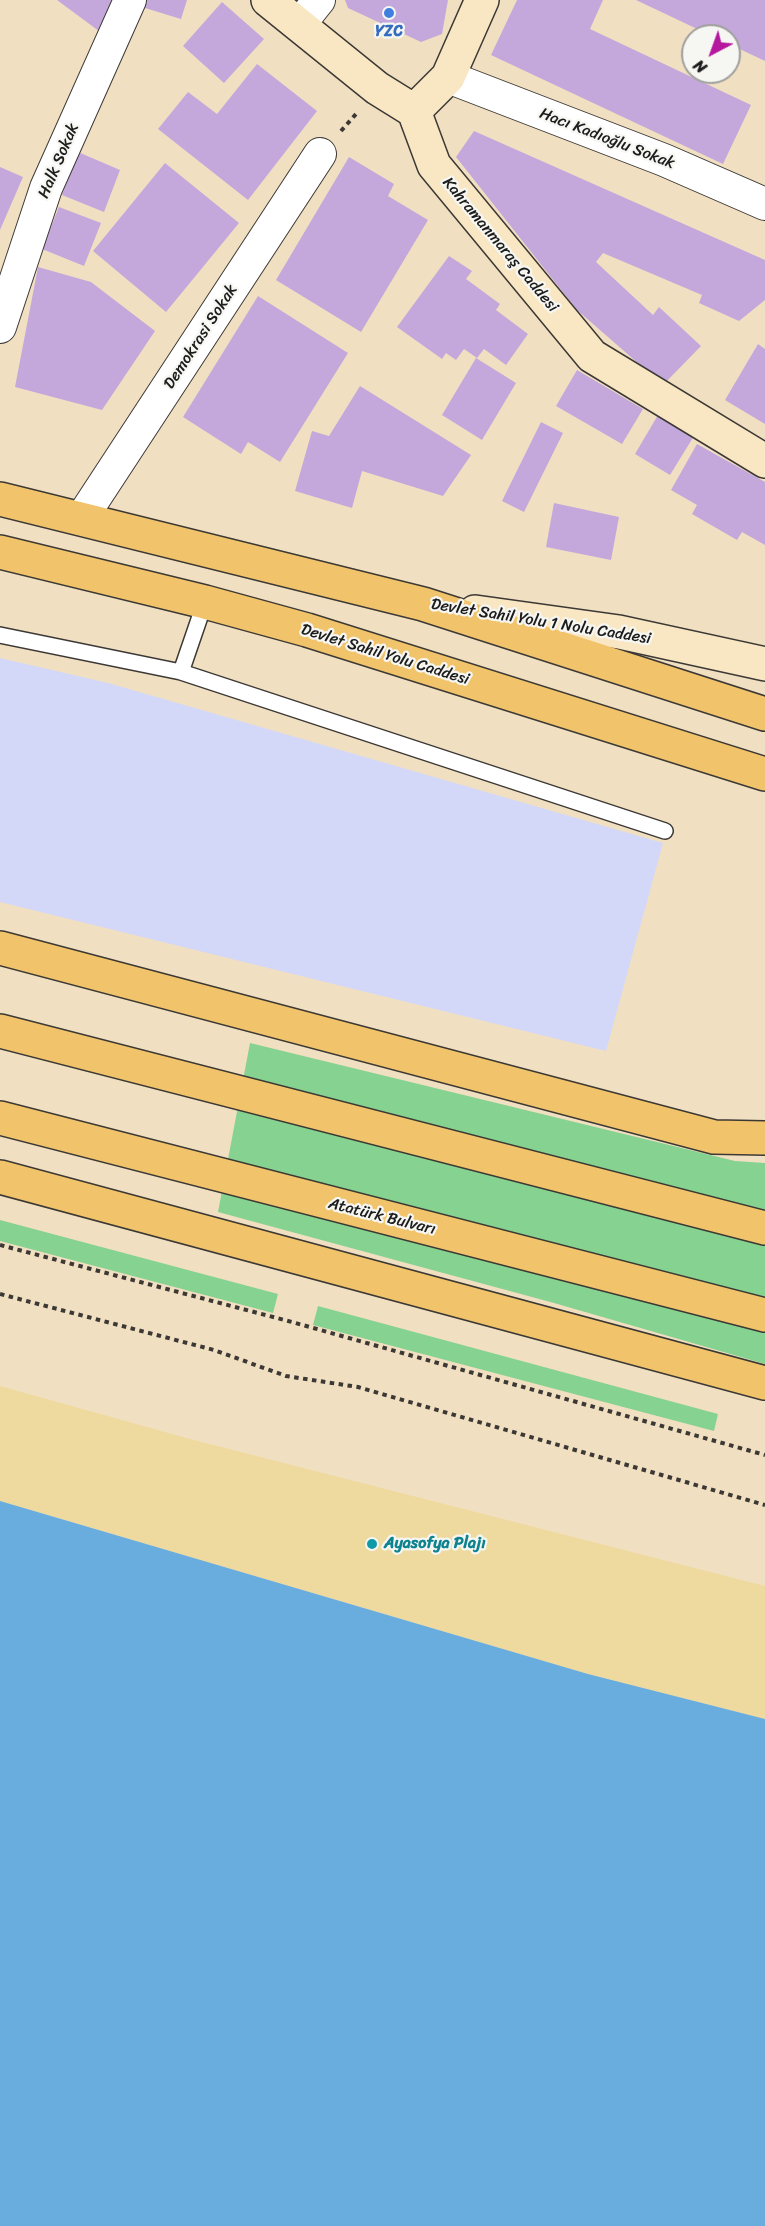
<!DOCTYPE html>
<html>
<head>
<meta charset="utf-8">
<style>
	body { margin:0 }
	#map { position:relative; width:765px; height:2226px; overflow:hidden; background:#f1dfc2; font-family:Sriracha,sans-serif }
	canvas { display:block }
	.north { position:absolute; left:681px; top:24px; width:60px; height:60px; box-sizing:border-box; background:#f6f6f2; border:2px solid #9f9f9c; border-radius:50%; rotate:221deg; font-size:16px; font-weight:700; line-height:24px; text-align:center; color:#1c1c1c }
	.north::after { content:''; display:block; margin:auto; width:21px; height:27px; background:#b5179e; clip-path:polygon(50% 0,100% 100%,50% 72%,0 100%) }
</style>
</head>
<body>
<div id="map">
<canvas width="765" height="2226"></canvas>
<div class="north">N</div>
</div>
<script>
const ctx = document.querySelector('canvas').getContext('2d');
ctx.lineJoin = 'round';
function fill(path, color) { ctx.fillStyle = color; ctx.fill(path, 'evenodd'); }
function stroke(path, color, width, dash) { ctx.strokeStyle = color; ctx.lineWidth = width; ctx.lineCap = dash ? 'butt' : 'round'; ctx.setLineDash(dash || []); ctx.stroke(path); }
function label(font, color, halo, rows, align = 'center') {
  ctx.font = font + ' Sriracha,sans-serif'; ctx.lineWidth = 4.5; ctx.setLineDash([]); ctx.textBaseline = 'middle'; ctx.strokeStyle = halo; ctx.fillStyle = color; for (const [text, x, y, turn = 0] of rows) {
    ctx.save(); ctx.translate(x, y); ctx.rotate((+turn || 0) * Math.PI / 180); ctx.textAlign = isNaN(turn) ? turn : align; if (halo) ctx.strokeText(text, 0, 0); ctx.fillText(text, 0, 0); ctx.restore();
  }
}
const built = new Path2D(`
	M0,658L108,683L663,843L606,1051L0,902Z`);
const green = new Path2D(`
	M250,1043L735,1161L765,1163V1364L554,1303L218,1212Z
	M0,1220L278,1294L273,1313L0,1241Z
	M318,1306L718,1414L714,1431L313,1325Z`);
const sand = new Path2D(`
	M0,1386L190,1439L765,1586V1719L588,1674L0,1501Z`);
const water = new Path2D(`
	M0,1501L588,1674L765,1719V2226H0Z`);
const building = new Path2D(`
	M57,0H122L107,37Z
	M147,0H187L181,19L145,8Z
	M345,0H448L442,34L421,42L348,8Z
	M517,0H603L590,29L751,105L723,164L491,55Z
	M636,0H765V61L729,44V36H712Z
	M222,2L264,39L224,83L183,46Z
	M257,64L317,111L248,200L158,129L188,92L217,114Z
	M474,131L765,260V300L739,321L699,303L702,295L603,253L596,262L653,315L659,307L701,346L663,385L577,310L456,157Z
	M78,152L120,170L104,212L62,195Z
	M349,157L394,184L388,196L428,220L361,332L276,280Z
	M165,163L239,223L166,312L93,251Z
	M0,167L23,177L0,230Z
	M59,207L101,223L84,266L42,249Z
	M449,256L472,271L466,279L500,304L496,310L528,334L506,365L484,349L477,358L464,349L456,360L446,353L442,359L397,327Z
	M38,267L91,282L155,331L102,410L15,387Z
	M258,296L348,353L280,462L248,442L241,454L183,417Z
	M758,344L765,349V424L725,400Z
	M476,358L516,383L482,440L442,415Z
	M577,370L643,409L622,444L556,406Z
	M360,386L471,455L443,496L362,471L352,508L295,491L312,431L329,436Z
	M658,415L694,436L670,475L635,454Z
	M541,422L563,433L524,512L502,501Z
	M697,444L765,482V545L742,532L737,540L692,514L697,505L671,490Z
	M554,503L619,517L611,560L546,547Z`);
const path = new Path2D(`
	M341,131L356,114
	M0,1245L292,1322L765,1455
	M0,1294L214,1350L286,1376L358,1387L765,1505`);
const lane = new Path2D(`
	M0,635L181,672L205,602
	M181,672L665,831`);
const street = new Path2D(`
	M299,25L319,0
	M448,77L664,160L765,204
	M0,327L46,188L130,0
	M81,519L320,154`);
const secondary = new Path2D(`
	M268,0L377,88L414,111L434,165L592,356L765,461
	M414,111L448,77L482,0
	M475,612L619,632L765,664`);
const primary = new Path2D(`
	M0,499L423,604L765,714
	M0,552L205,602L307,630L765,774`);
const highway = new Path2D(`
	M0,948L714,1137L765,1138
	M0,1031L765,1228
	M0,1118L765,1315
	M0,1177L765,1383`);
const markers = [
	[389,13,6,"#3f7fe0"],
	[372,1544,6,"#0f9aa8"]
];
const shopNames = [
	["YZC",389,32]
];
const streetNames = [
	["Hacı Kadıoğlu Sokak",607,139,21],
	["Halk Sokak",59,161,-67],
	["Kahramanmaraş Caddesi",500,245,50],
	["Demokrasi Sokak",201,337,-57],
	["Devlet Sahil Yolu 1 Nolu Caddesi",541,622,9],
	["Devlet Sahil Yolu Caddesi",385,655,17],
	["Atatürk Bulvarı",382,1217,14]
];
const cultureNames = [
	["Ayasofya Plajı",384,1544]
];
fill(built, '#d3d8f9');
fill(green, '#86d290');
fill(sand, '#eeda9e');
fill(water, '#69acde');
fill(building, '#c4a8db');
stroke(lane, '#3c3935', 18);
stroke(street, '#3c3935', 34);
stroke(secondary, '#3c3935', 36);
stroke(primary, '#3c3935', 36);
stroke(highway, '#3c3935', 36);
stroke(path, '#3c3935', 4, [4.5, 4.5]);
stroke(lane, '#fff', 15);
stroke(street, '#fff', 32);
stroke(secondary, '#f9e7c3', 33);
stroke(primary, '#f1c36a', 33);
stroke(highway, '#f1c36a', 33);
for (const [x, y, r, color] of markers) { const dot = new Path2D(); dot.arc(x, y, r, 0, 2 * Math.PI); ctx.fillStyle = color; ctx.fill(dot); stroke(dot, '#f6f6f2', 2); }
label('bold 16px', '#366cbe', '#f6f6f2', shopNames);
label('16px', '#1c1c1c', '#f6f6f2', streetNames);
label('bold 16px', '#0d838f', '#f6f6f2', cultureNames, 'left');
</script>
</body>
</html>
